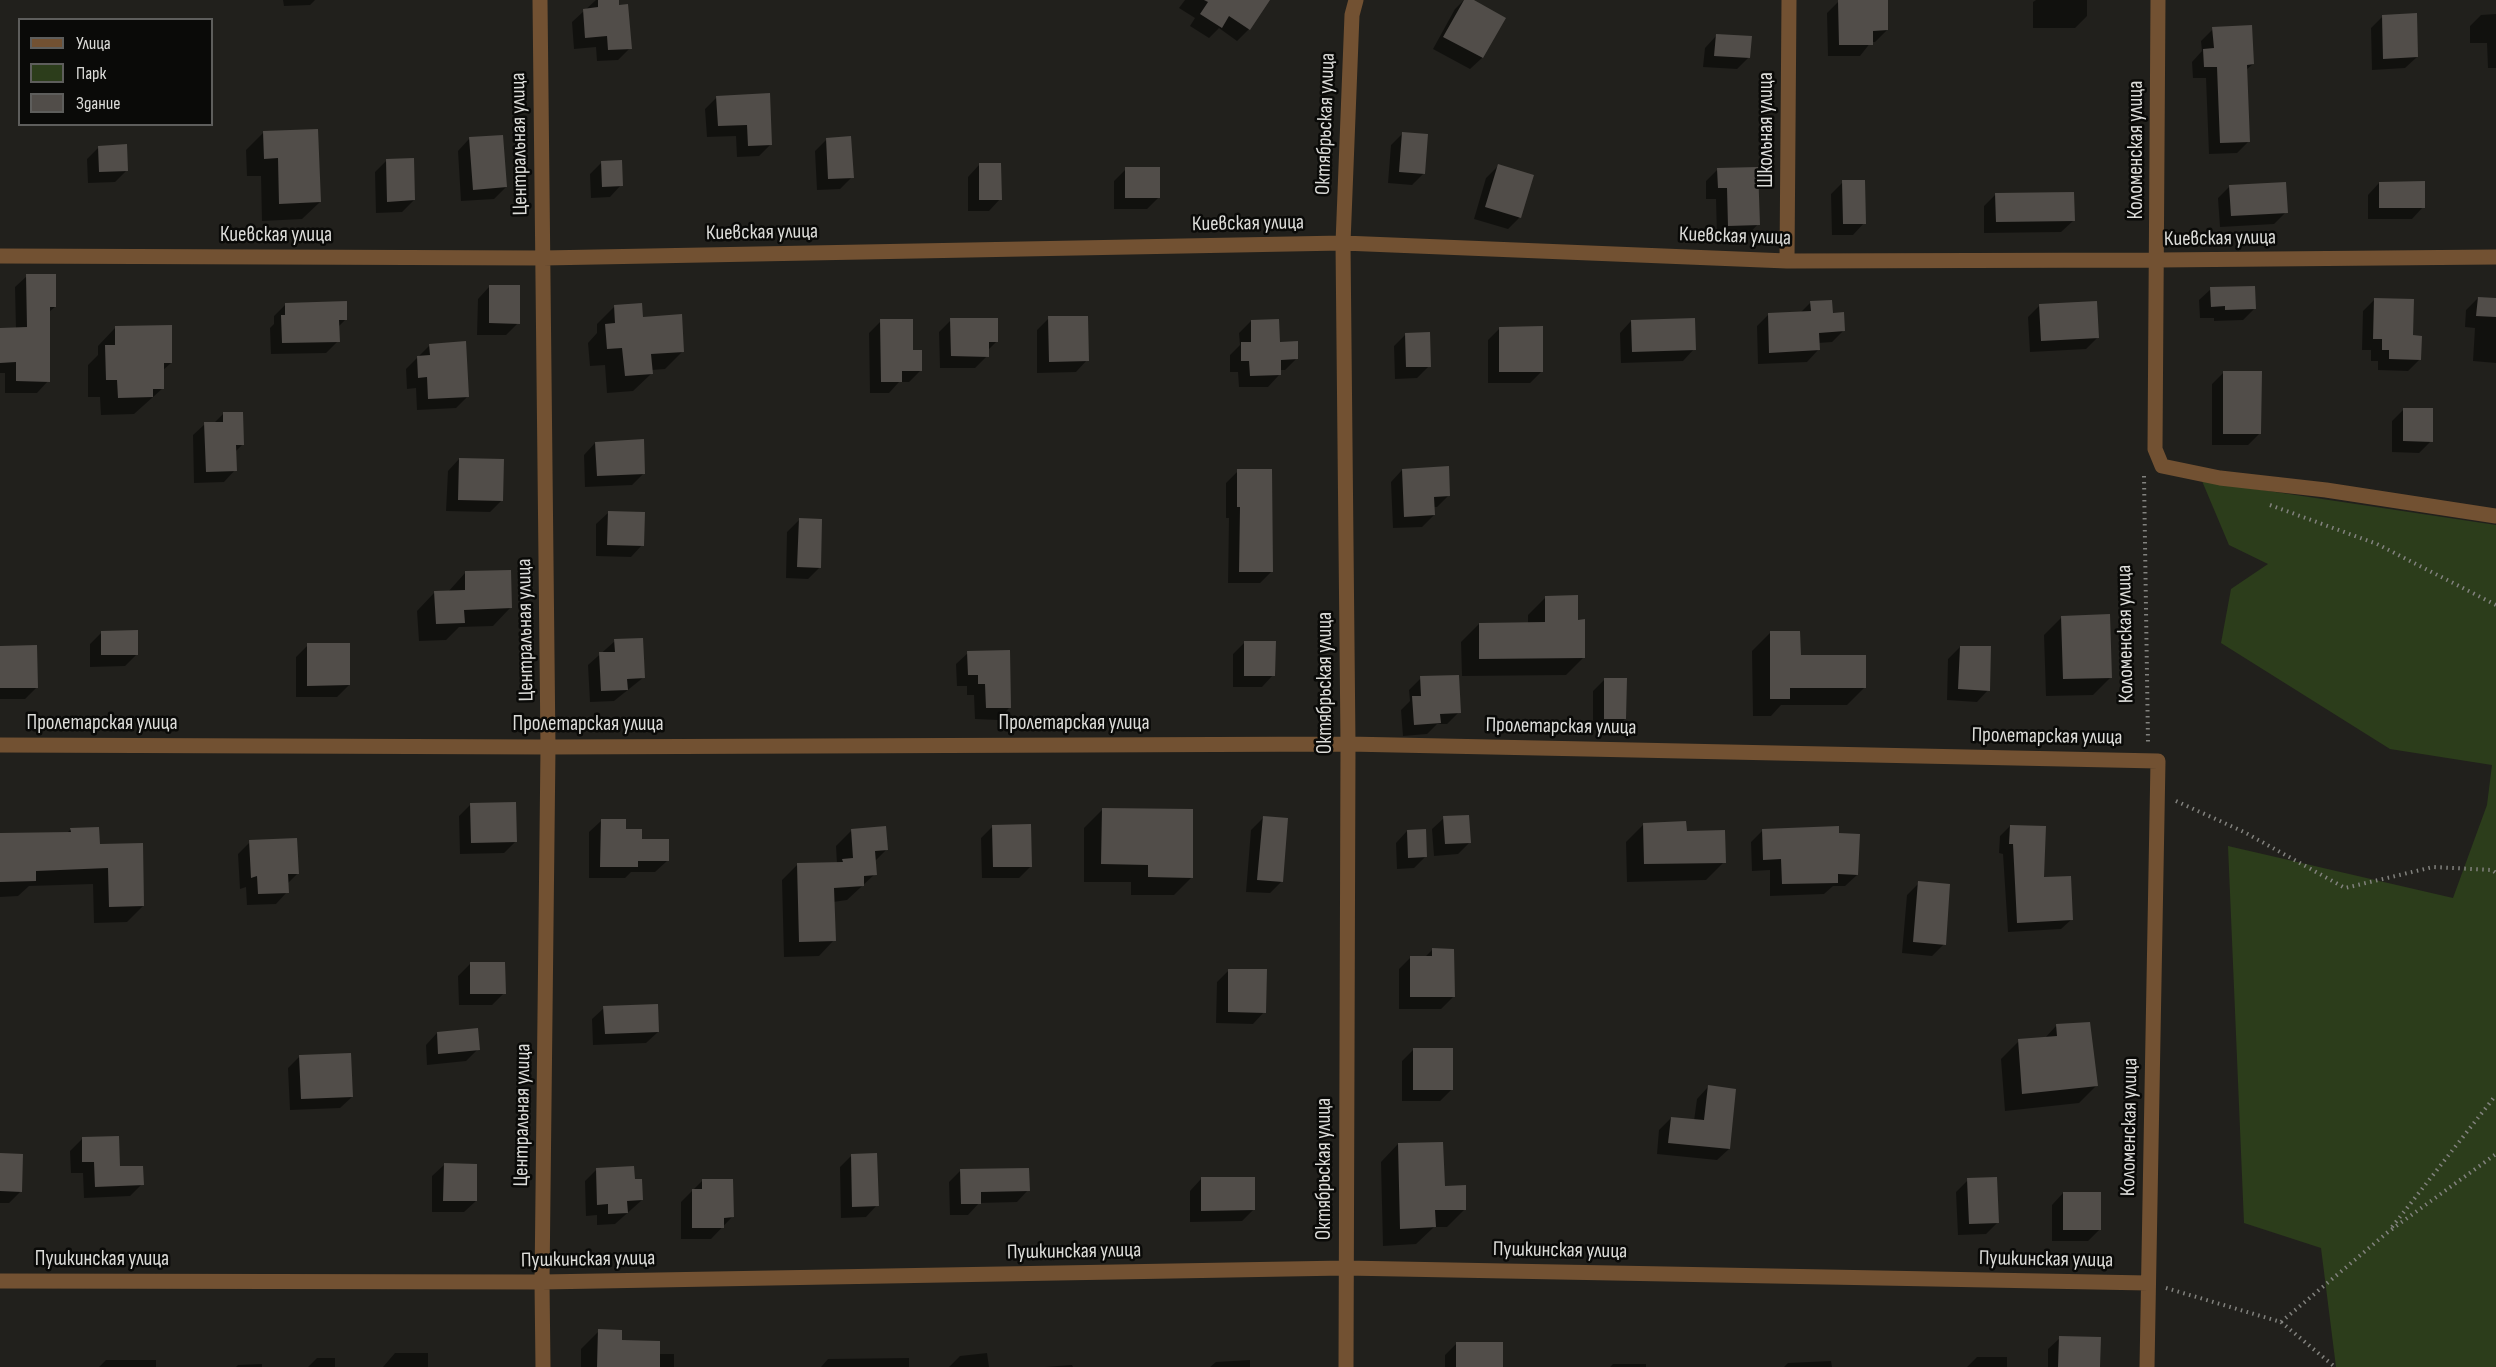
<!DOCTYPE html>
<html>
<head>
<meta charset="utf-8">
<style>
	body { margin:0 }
	#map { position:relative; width:2496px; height:1367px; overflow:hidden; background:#21201c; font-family:"Sofia Sans Condensed",sans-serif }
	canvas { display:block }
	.legend { position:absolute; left:18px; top:18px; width:195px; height:108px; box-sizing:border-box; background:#0a0a08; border:2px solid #5e5e5c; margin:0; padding:8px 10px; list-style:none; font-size:18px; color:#dcdcd9 }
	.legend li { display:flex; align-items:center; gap:12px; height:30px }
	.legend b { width:30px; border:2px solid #5e5e5c }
</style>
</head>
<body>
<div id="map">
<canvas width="2496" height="1367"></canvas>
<ul class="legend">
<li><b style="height:8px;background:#725132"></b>Улица</li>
<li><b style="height:16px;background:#2c3d1b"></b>Парк</li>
<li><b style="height:16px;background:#514d49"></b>Здание</li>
</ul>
</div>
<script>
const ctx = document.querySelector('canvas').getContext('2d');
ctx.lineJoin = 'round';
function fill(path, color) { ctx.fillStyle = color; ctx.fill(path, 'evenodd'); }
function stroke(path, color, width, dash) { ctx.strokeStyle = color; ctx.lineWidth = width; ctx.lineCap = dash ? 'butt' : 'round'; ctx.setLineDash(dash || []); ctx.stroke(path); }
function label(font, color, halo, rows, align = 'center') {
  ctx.font = font + ' "Sofia Sans Condensed",sans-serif'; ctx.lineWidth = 5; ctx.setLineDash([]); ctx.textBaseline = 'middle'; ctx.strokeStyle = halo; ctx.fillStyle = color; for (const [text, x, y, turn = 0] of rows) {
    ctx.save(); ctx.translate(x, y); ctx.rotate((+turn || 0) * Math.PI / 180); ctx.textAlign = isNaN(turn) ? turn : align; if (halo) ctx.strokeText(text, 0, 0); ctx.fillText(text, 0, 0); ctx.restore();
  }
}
const green = new Path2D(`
	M2202,481L2496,525V1367H2336L2321,1248L2244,1223L2228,846L2453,898L2487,805L2492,765L2390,749L2221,643L2231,589L2268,564L2229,545Z`);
const shadow = new Path2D(`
	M283,0H315L310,5L284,6Z
	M596,0H617L630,48L618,60L597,61L596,47L574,49L572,22Z
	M1185,0H1259L1249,29L1237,41L1219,28L1209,38L1190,26L1195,18L1179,8Z
	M1464,0H1471L1504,18L1482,58L1470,69L1433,49L1455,9Z
	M1846,0H1887V30L1875,42H1871L1860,56H1828L1827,13L1839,1Z
	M2036,0H2087V16L2075,28H2033V2Z
	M2496,14V68H2488L2487,43H2470V26L2481,15Z
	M2383,16L2417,57L2405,68L2372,70L2371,28Z
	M2213,29L2253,64L2245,71L2248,142L2237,153L2209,154L2206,78H2193L2192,62L2202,51L2201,41Z
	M1716,36L1749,57L1737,69L1703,67L1705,48Z
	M717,97L771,144L759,156L737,157L736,136L707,137L705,109Z
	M264,132L320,202L302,219L262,221L261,176H247L246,150Z
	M1402,134L1424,173L1412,185L1388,183L1391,145Z
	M469,139L506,187L494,199L461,201L458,151Z
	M827,139L852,177L840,189L817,190L815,151Z
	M99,147L127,170L115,182L88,183L87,159Z
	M387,160L414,200L402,212L376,213L375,172Z
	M602,162L621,185L610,197L591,198L590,174Z
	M979,165L1000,199L989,211H968V177Z
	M1498,166L1532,176L1519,218L1508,229L1474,219L1486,178Z
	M1126,169L1159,197L1147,209H1114V181Z
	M1717,170L1758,224L1747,236L1717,237L1716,199H1706V181Z
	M1843,182L1864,223L1853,235H1832L1831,194Z
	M2379,183L2423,207L2412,219H2368V195Z
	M2230,186L2286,212L2274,224L2220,227L2218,198Z
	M1996,194L2073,221L2061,232L1984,233V206Z
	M27,276L55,307L49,312L48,381L37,393H5V373H0V329H16L15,287Z
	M489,287L518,323L506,335H477L478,299Z
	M2211,289L2254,309L2243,320L2214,321V318H2200L2199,300Z
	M2478,298L2496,300V363L2473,361L2475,328L2465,327L2466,310Z
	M2375,299L2412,337L2419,360L2408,371L2378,370V361H2371V350H2362L2363,311Z
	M1811,302L1831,314L1843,331L1832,342L1818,343V350L1807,362L1758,364L1757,326L1768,315L1800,313Z
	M286,304L345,320L338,327V341L326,353L271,354L270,328L274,324V316Z
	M2040,305L2098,337L2086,349L2030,352L2028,317Z
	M615,306L641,318L683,351L665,369L651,370V374L633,391L607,393L605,365L590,366L588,343L597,333V324Z
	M1049,318L1087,360L1076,372L1037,373V330Z
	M951,320L997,341L987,351V356L975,368H940L939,332Z
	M881,321L911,351L920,371L909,382H899L889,393H870L869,333Z
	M1251,321L1297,358L1285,370H1279V375L1268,387H1239L1238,372H1230V355L1240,345L1239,333Z
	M1631,321L1694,349L1683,361L1621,363L1620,333Z
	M115,328L171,363L162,371L163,388L134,414L101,415L100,397H88V365L98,355V346Z
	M1500,328L1542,371L1530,383H1488V340Z
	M1406,334L1429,366L1417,378L1395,379L1394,346Z
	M430,345L468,396L456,408L417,410L416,388L407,389L406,369Z
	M2224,372L2260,433L2248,445H2212V384Z
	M2404,409L2431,441L2419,453L2392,452V421Z
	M223,414L243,444L235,452V470L224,482L194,483L193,435L205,424H213Z
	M595,443L644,473L632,485L585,487L584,455Z
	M459,459L502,500L490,512L446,511L448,471Z
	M1402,470L1449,495L1437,507H1433L1434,515L1422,527L1393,528L1391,482Z
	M1238,471L1271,572L1260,583H1228L1229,518H1226V483Z
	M608,513L642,545L631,557L596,556V524Z
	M799,520L820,567L808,579L786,578L787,532Z
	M465,573L510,608L493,626L459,627L446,640L419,641L417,611L434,593L448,592Z
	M1546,597L1577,621L1584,657L1566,675L1462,676L1461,642L1479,624H1528V615Z
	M2062,617L2111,677L2093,695L2046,696L2044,635Z
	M102,632L136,655L125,666L90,667V644Z
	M1770,633L1799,657L1865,687L1847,705H1781L1771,716H1753L1752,651Z
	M615,641L644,677L614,701L590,702L588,665Z
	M1245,642L1273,675L1262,687H1233V654Z
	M308,645L349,685L337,697H296V657Z
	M1960,647L1988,690L1977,702L1947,700L1948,659Z
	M0,648L37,687L25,699H0Z
	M968,653L1009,708L998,720L975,719L974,695H967V686H957L956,664Z
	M1421,678L1459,712L1447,724H1437L1427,734L1403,736L1401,710L1410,701L1409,690Z
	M1605,679L1625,719L1613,730H1593V691Z
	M471,804L516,841L504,853L460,854L459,816Z
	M1102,810L1192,877L1174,895H1131V882H1084V828Z
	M1263,818L1281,882L1270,893L1246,892L1251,830Z
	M1444,818L1469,843L1458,854L1434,856L1432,829Z
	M601,821L624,830L667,861L655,872H631L625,878H589V832Z
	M1644,824L1685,832L1724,862L1706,880L1627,882L1626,842Z
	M993,826L1031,866L1019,878H982L981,838Z
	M2010,826L2043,879L2072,919L2061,929L2008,932L2003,854L1999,853L2000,836Z
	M71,829L98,846L143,906L127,922L94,923L93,884L29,886L18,896L0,897V834L67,833Z
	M852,830L886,850L875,861V874L847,900L833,902L834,940L819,956L784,957L782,880L797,865L837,864L836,846Z
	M1763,830L1837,834L1857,875L1845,886H1833L1824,894L1770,896V870L1752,871L1751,842Z
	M1407,831L1426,856L1414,868L1397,869L1396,843Z
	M250,842L298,873L287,884V892L276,904L247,905L246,887L240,889L238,854Z
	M1919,883L1944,944L1932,956L1902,953L1907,895Z
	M1432,950L1453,997L1441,1009H1399V969L1411,957H1425Z
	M470,964L504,993L492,1005H459L458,976Z
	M1229,970L1264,1012L1253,1024L1216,1023L1217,982Z
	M604,1008L658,1032L646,1043L593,1045L592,1019Z
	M2056,1026L2097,1085L2079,1103L2005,1111L2001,1059L2019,1041L2044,1039Z
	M437,1033L478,1049L466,1061L427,1065L426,1045Z
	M1413,1050L1452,1089L1440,1101H1402V1061Z
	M300,1056L352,1097L340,1108L290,1110L288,1068Z
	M1708,1087L1729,1149L1717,1160L1657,1154L1659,1130L1671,1118L1694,1121L1697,1099Z
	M82,1139L118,1168L142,1184L130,1196L84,1198L83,1173H71L70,1151Z
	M1398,1144L1465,1209L1447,1227H1434L1416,1244L1383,1246L1381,1162Z
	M0,1155L21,1191L9,1203H0Z
	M852,1155L877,1205L866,1217L841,1218L840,1167Z
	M444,1165L476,1201L464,1212H432V1176Z
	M597,1169L633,1181L642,1200L615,1224L597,1225V1215L586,1216L585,1181Z
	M961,1170L1028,1190L1017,1202L979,1203L968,1215H950L949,1182Z
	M1201,1179L1253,1210L1242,1221L1190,1222V1191Z
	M1968,1180L1998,1222L1986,1234L1958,1235L1956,1192Z
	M702,1181L732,1217L711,1239H681V1202Z
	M2063,1193L2100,1229L2088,1241H2052V1205Z
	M599,1331L658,1354H674V1367H581V1349Z
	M2060,1338L2099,1367H2048V1349Z
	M1457,1343L1501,1367H1445V1355Z
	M395,1353H428V1367H383Z
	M987,1353L989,1367H949L960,1356Z
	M1977,1357H2007V1367H1967Z
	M317,1358H335V1367H308Z
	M909,1358V1367H821L828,1359Z
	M106,1360H156V1367H99Z
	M1250,1360V1367H1210L1216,1362Z
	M1831,1361L1832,1367H1784L1788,1363Z
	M262,1364V1367H236L238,1365Z
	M1613,1364H1646V1367H1610Z
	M1072,1365L1073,1367H1045Z`);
const building = new Path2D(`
	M598,0H619V5L628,4L632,49L608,50L607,36L585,38L583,9L598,7Z
	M1204,0H1270L1250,30L1229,16L1222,28L1200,14L1208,2Z
	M1464,0H1474L1506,18L1483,58L1443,37Z
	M1838,0H1888V30L1873,31V45H1839Z
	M2417,13L2418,57L2383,59L2382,15Z
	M2252,25L2254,64L2247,65L2250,142L2220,143L2217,67H2204L2203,49L2214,48L2212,27Z
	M1716,34L1752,36L1750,58L1714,56Z
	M770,93L772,145L748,146L747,125L718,126L716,96Z
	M318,129L321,202L279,204L278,158L264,159L263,131Z
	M1402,132L1428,134L1425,174L1399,172Z
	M503,135L507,187L473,190L469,137Z
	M851,136L854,178L828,179L826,138Z
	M127,144L128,171L99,172L98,146Z
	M414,158L415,200L387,202L386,159Z
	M622,160L623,186L602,187L601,161Z
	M979,163H1001L1002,200H979Z
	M1498,164L1534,175L1521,218L1485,207Z
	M1125,167H1160V198H1125Z
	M1758,167L1760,225L1728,226L1727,188H1718L1717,168Z
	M1842,180H1865L1866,224H1843Z
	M2425,181V208H2379V182Z
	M2286,182L2288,213L2231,216L2229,185Z
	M2074,192L2075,221L1996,222L1995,193Z
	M26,274H56V307H50V382L16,381V362L0,363V328L27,327Z
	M489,285H520V324L489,323Z
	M2255,286L2256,309L2225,310V306L2211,307L2210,287Z
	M2478,297L2496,298V317L2476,316Z
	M2374,298L2414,299L2413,335L2422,336L2421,360L2389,359V350H2382V339H2373Z
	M1832,300L1833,313L1844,312L1845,331L1819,333L1820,350L1769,353L1768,313L1811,311L1810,301Z
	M347,301V320H339L340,342L282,343L281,315H285V303Z
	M2097,301L2099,338L2041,341L2039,304Z
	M642,303L643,317L682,314L684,352L651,354L653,374L625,376L622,348L607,349L605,324L615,323L614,305Z
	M1048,316H1088L1089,361L1049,362Z
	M950,318H998V342H989V357L951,356Z
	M1695,318L1696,350L1632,352L1631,320Z
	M880,319H913V350H922V371H902V382H881Z
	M1279,319L1280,342L1298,341V359L1281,360V375L1250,376L1249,361H1241V342H1251V320Z
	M172,325V363H164V389H153V397L118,398L117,380H106L105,345H115V326Z
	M1543,326V372H1499V327Z
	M1430,332L1431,367H1406L1405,333Z
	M466,341L469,397L428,399L427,377L418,378L417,356L430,355L429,344Z
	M2223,371H2262L2261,434H2223Z
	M2403,408H2433V442L2403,441Z
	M223,412H243L244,445H236L237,471L206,472L204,422H223Z
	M644,439L645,474L597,476L595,442Z
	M459,458L504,459L503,501L458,500Z
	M1449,466L1450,496L1434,497L1435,515L1404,517L1402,469Z
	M1237,469H1272L1273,572H1239L1240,507H1237Z
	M608,511L645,512L644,546L607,545Z
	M799,518L822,519L821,568L797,567Z
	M511,570L512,608L464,610L465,623L436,624L434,591L465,590V571Z
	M1578,595V620L1585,619V658L1479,659V623L1545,622V596Z
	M2110,614L2112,678L2063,679L2061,616Z
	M138,630V655H101V631Z
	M1770,631H1800L1801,655H1866V688H1790V699H1770Z
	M643,638L645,678L627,679L628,690L601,691L599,652H615L614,639Z
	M1244,641H1276L1275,676H1244Z
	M307,643H350V685L307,686Z
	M37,645L38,688H0V646Z
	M1960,646H1991L1990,691L1958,689Z
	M1010,650L1011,708H986L985,684H978V675H968L967,651Z
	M1459,675L1461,713L1440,714L1441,723L1414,725L1412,696H1421L1420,676Z
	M1604,678H1627L1626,719H1604Z
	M516,802L517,842L471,843L470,803Z
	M1102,808L1193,809V878L1148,877V865L1101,864Z
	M1469,815L1471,843L1445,844L1443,816Z
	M1263,816L1288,818L1283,882L1257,880Z
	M601,819H626V829H642V839H669V861H638V867H600Z
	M1686,821L1687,831L1725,830L1726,863L1644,864L1643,823Z
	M1031,824L1032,867H993L992,825Z
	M2010,825L2046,826L2044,877L2071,876L2073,920L2017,923L2013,844H2009Z
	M886,826L888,850L875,851L877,875L864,876V886L834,888L836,941L799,942L797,863L843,862L842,859L853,858L851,829Z
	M1839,826V833L1860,834L1858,875L1838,874V883L1782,884L1781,859L1763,860L1762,829Z
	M99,827L100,844L143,843L144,906L109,907L108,868L36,871V881L0,882V833L71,832L70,828Z
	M1426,829L1427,857L1408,858L1407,830Z
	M297,838L299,874H288L289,893L258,894L257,876L251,878L249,840Z
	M1918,881L1950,884L1946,945L1913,942Z
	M1432,948L1454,949L1455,997H1410V956H1432Z
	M470,962H505L506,994H470Z
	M1228,969H1267L1266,1013L1228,1012Z
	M658,1004L659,1032L605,1034L603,1006Z
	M2090,1022L2098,1086L2022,1094L2018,1039L2057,1036L2056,1024Z
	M478,1028L480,1050L438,1054L437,1032Z
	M1413,1048H1453V1090H1413Z
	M351,1053L353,1097L301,1099L299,1055Z
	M1708,1085L1736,1089L1730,1149L1668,1143L1671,1117L1704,1120Z
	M119,1136L120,1166H143L144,1185L95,1187L94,1162H82V1137Z
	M1443,1142L1445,1186L1466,1185V1210H1435L1436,1227L1400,1229L1398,1143Z
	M0,1153L23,1154L22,1192L0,1191Z
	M877,1153L879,1206L852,1207L851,1154Z
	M444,1163L477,1164V1201H443Z
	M634,1166L635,1179H642L643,1200L627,1201L628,1213L608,1214V1204L597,1205L596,1168Z
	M1029,1168L1030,1191L981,1192V1204H961L960,1169Z
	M1201,1177H1255V1210L1201,1211Z
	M1997,1177L1999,1223L1969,1224L1967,1178Z
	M702,1179H733L734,1217L724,1218V1228H692V1189H702Z
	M2063,1192H2101V1230H2063Z
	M598,1329L622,1330V1340L660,1341V1367H597Z
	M2059,1336L2101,1337L2100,1367H2058Z
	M1456,1342H1503V1367H1456Z`);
const path = new Path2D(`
	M2144,476L2148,742
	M2270,505L2377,544L2496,605
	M2176,801L2244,832L2345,888L2433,867L2492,870L2496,873
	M2392,1227L2496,1095
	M2166,1288L2281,1322L2388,1232L2496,1154
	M2281,1322L2335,1367`);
const minor = new Path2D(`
	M540,0L548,747L542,1282L543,1367
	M2158,0L2155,449L2162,466L2220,478L2326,490L2496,516
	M0,256L543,258L1343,243L1787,261L2158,260L2496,257
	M1787,261L1789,0
	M0,745L548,747L1348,744L2158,761L2147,1367
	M0,1281L542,1282L1345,1268L2148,1283
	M1346,1367L1348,744L1343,243L1352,15L1356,0`);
const streetNames = [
	["Октябрьская улица",1326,124,-88],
	["Школьная улица",1767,130,-90],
	["Центральная улица",520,144,-91],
	["Коломенская улица",2137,150,-90],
	["Киевская улица",1248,224,-1],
	["Киевская улица",762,233,-1],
	["Киевская улица",276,236],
	["Киевская улица",1735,237,2],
	["Киевская улица",2220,239,-1],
	["Центральная улица",526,630,-91],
	["Коломенская улица",2126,634,-91],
	["Октябрьская улица",1326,683,-90],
	["Пролетарская улица",102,724],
	["Пролетарская улица",1074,724],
	["Пролетарская улица",588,725],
	["Пролетарская улица",1561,727,1],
	["Пролетарская улица",2047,737,1],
	["Центральная улица",523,1115,-89],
	["Коломенская улица",2130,1127,-89],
	["Октябрьская улица",1325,1169,-90],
	["Пушкинская улица",1560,1251,1],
	["Пушкинская улица",1074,1252,-1],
	["Пушкинская улица",102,1260],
	["Пушкинская улица",588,1260,-1],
	["Пушкинская улица",2046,1260,1]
];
fill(green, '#2c3d1b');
fill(shadow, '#0007');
fill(building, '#514d49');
stroke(path, '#82827e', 4, [1.5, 4.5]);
stroke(minor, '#725132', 15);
label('21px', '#dcdcd9', '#0a0a08', streetNames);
</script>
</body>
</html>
